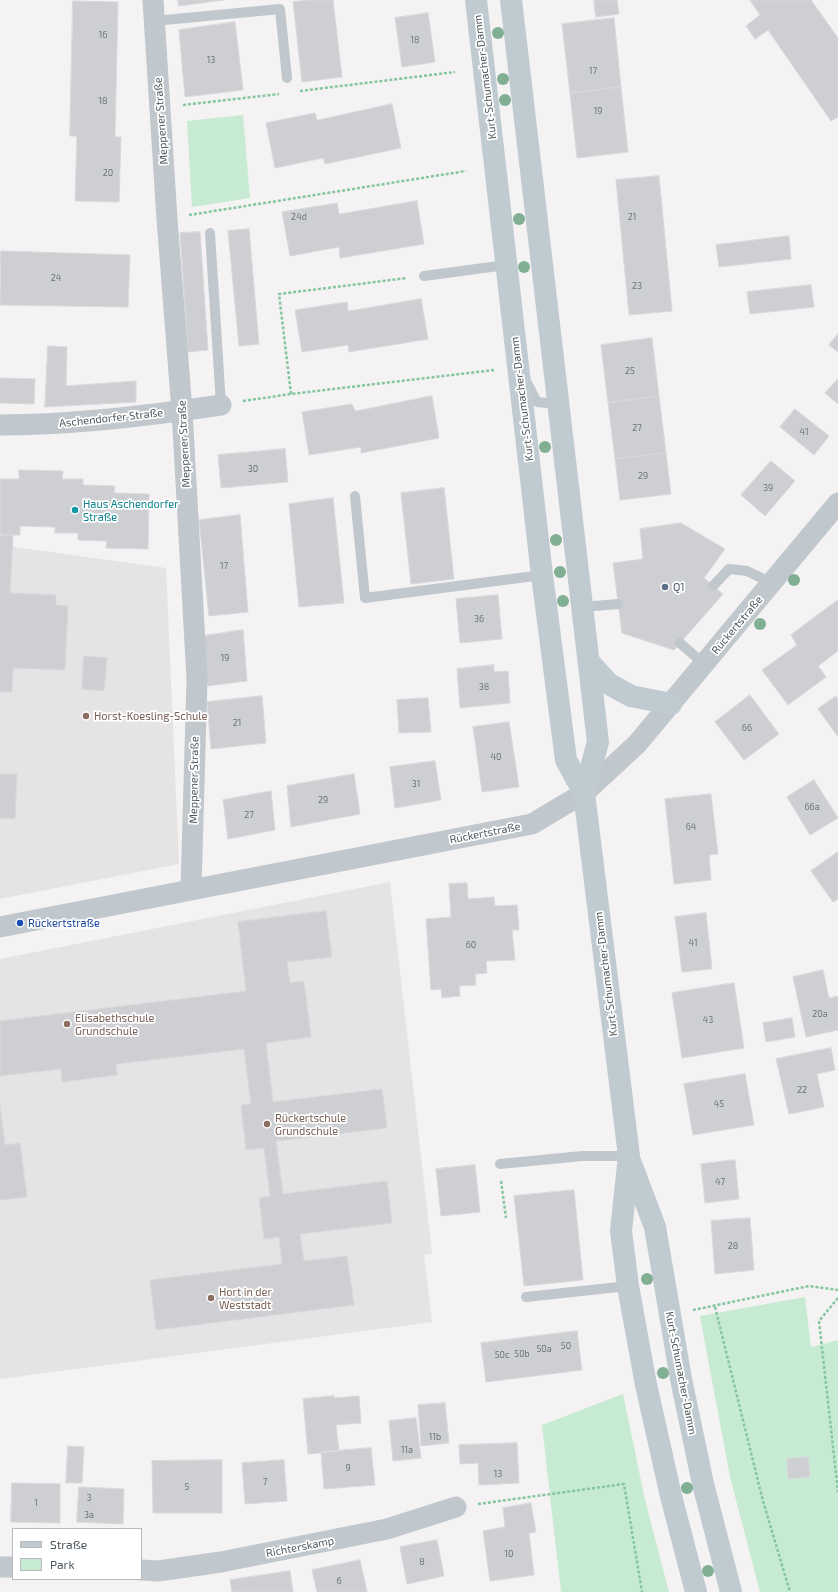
<!DOCTYPE html>
<html>
<head>
<meta charset="utf-8">
<style>
	body { margin:0 }
	#map { position:relative; width:838px; height:1592px; overflow:hidden; background:#f4f2f2; font-family:"Exo 2",sans-serif }
	canvas { display:block }
	.legend { position:absolute; left:12px; top:1528px; width:130px; height:52px; box-sizing:border-box; background:#fff; border:1px solid #b7bbbe; margin:0; padding:5px 7px; list-style:none; font-size:12px; color:#4c565d }
	.legend li { display:flex; align-items:center; gap:8px; height:20px }
	.legend b { width:20px; border:1px solid #b7bbbe }
</style>
</head>
<body>
<div id="map">
<canvas width="838" height="1592"></canvas>
<ul class="legend">
<li><b style="height:5px;background:#c0cad1"></b>Straße</li>
<li><b style="height:11px;background:#c7ebd2"></b>Park</li>
</ul>
</div>
<script>
const ctx = document.querySelector('canvas').getContext('2d');
ctx.lineJoin = 'round';
function fill(path, color) { ctx.fillStyle = color; ctx.fill(path, 'evenodd'); }
function stroke(path, color, width, dash) { ctx.strokeStyle = color; ctx.lineWidth = width; ctx.lineCap = dash ? 'butt' : 'round'; ctx.setLineDash(dash || []); ctx.stroke(path); }
function label(font, color, halo, rows, align = 'center') {
  ctx.font = font + ' "Exo 2",sans-serif'; ctx.lineWidth = 3.5; ctx.setLineDash([]); ctx.textBaseline = 'middle'; ctx.strokeStyle = halo; ctx.fillStyle = color; for (const [text, x, y, turn = 0] of rows) {
    ctx.save(); ctx.translate(x, y); ctx.rotate((+turn || 0) * Math.PI / 180); ctx.textAlign = isNaN(turn) ? turn : align; if (halo) ctx.strokeText(text, 0, 0); ctx.fillText(text, 0, 0); ctx.restore();
  }
}
const education = new Path2D(`
	M0,545L166,568L179,864L0,899Z
	M390,882L432,1254L424,1255L432,1322L0,1379V959Z`);
const green = new Path2D(`
	M243,115L250,198L192,207L187,121Z
	M805,1297L811,1347L838,1340V1592H760L730,1477L700,1316Z
	M623,1394L645,1500L669,1592H561L542,1425Z`);
const building = new Path2D(`
	M178,0H224L179,6Z
	M310,0H333L342,77L302,82L293,2Z
	M594,0H617L619,14L596,17Z
	M750,0H811L838,38V117L831,121L768,30L755,39L746,26L760,15Z
	M73,1L118,2L115,137H121L119,202L75,201L77,136H70Z
	M428,13L435,62L402,67L395,18Z
	M614,18L621,87L570,93L562,24Z
	M235,22L243,90L185,97L179,30Z
	M621,87L628,152L577,158L570,93Z
	M392,104L401,148L325,164L323,158L275,168L266,123L315,113L317,120Z
	M659,176L672,311L629,315L616,180Z
	M417,201L424,244L340,258L339,247L290,256L282,212L337,203L339,214Z
	M249,229L259,344L239,346L228,231Z
	M200,232L208,350L188,352L180,233Z
	M789,236L791,259L719,267L716,245Z
	M1,251L130,255L128,307L0,305Z
	M811,285L814,307L750,314L747,292Z
	M421,299L428,339L349,352L348,345L302,352L295,310L347,302L348,311Z
	M838,334V352L829,345Z
	M652,338L659,396L608,403L601,345Z
	M48,346L67,347L66,386L136,381V402L45,407Z
	M0,378L35,379L34,404L0,403Z
	M838,379V404L825,393Z
	M432,396L439,438L361,453V447L309,455L302,412L352,404L355,411Z
	M659,396L666,453L615,459L608,403Z
	M795,409L829,436L814,455L780,427Z
	M285,449L288,482L221,488L218,455Z
	M666,453L671,494L620,500L615,459Z
	M771,461L795,481L765,516L741,495Z
	M19,470L63,471L62,479H83V485L115,486L114,493L149,494L148,549L106,548L107,541L78,540V533H55V527L20,526V535H0V479H19Z
	M444,488L454,579L411,584L401,493Z
	M333,498L344,603L299,607L289,504Z
	M240,515L248,612L209,616L199,520Z
	M681,523L725,549L704,578L723,594L674,650L622,633L613,563L643,559L640,529Z
	M0,535H13L10,593L56,595V605L68,606L65,670L13,668L12,692H0Z
	M498,595L502,639L460,643L456,599Z
	M838,600V651L818,666L826,677L788,705L762,670L797,645L791,635Z
	M243,630L247,681L207,686L203,636Z
	M84,656L107,658L104,691L82,689Z
	M494,665V672L508,671L510,703L460,708L457,669Z
	M750,695L779,734L744,760L715,722Z
	M262,696L266,743L211,749L207,702Z
	M836,696L838,700V737L818,709Z
	M428,698L431,732L399,733L397,700Z
	M509,722L519,787L482,792L473,727Z
	M435,761L441,800L395,808L390,767Z
	M0,774H17L15,819L0,818Z
	M354,774L360,814L291,827L287,786Z
	M814,780L838,818L810,835L787,797Z
	M271,791L275,830L228,839L223,800Z
	M711,794L718,854L709,855L711,880L674,884L665,799Z
	M838,852V899L833,902L811,871Z
	M467,883L468,899L494,897L495,906L517,905L519,930H512L515,960L486,961L487,973L475,974L476,985L459,986L460,996L442,998L441,989L431,990L426,919L451,917L449,884Z
	M326,911L332,957L287,962L290,983L304,981L311,1037L266,1043L273,1102L382,1089L387,1128L276,1141L283,1194L387,1181L392,1223L300,1234L304,1261L347,1256L354,1305L156,1330L150,1280L282,1264L279,1237L264,1239L259,1198L270,1196L264,1148L246,1150L241,1105L251,1104L244,1049L116,1064L117,1075L62,1082L61,1069L0,1076V1021L246,991L238,922Z
	M706,913L712,969L682,972L675,917Z
	M823,970L829,998L838,996V1030L806,1037L793,977Z
	M734,983L744,1048L682,1058L672,993Z
	M792,1018L795,1037L766,1042L763,1023Z
	M831,1048L835,1070L817,1074L824,1107L789,1114L776,1059Z
	M745,1074L754,1125L693,1135L684,1084Z
	M0,1105L5,1145L20,1143L27,1197L0,1200Z
	M735,1160L739,1199L705,1203L701,1164Z
	M475,1165L480,1212L441,1216L436,1169Z
	M574,1190L583,1280L524,1286L514,1196Z
	M750,1218L754,1270L715,1274L711,1221Z
	M577,1331L582,1370L486,1382L481,1343Z
	M334,1396V1398L359,1396L361,1423L336,1425L339,1451L308,1454L303,1399Z
	M445,1403L449,1443L421,1446L418,1405Z
	M416,1418L421,1458L393,1461L389,1421Z
	M517,1443L519,1483L479,1485L478,1463L460,1464L459,1445Z
	M68,1446L84,1447L82,1483H66Z
	M371,1448L375,1485L324,1489L321,1452Z
	M808,1457L810,1477L788,1479L787,1459Z
	M222,1460V1513H153L152,1461Z
	M284,1460L287,1501L245,1504L242,1463Z
	M12,1483L60,1484V1523L11,1522Z
	M79,1487L124,1489L123,1524L77,1522Z
	M531,1503L536,1532L529,1533L534,1575L490,1581L483,1531L505,1527L503,1508Z
	M437,1540L444,1576L407,1584L400,1547Z
	M360,1560L367,1592H317L312,1570Z
	M290,1571L293,1592H232L230,1580Z`);
const path = new Path2D(`
	M300,91L455,72
	M183,105L279,94
	M189,215L466,171
	M291,394L279,294L407,278
	M243,401L291,394L494,370
	M501,1181L506,1218
	M838,1298L819,1321L838,1492
	M715,1307L763,1501L790,1592
	M693,1310L809,1286L838,1290
	M478,1504L624,1484L642,1592`);
const service = new Path2D(`
	M154,21L280,9L287,78
	M210,233L221,405
	M424,276L506,265
	M526,381L537,402L558,404
	M355,496L365,598L542,575
	M713,586L729,569L747,571L772,583
	M582,607L618,604
	M680,643L704,664
	M500,1164L582,1156H629
	M526,1297L628,1286`);
const minor = new Path2D(`
	M153,0L167,219L182,411L197,679L191,889
	M0,425C74,425 148,416 221,405
	M0,927L532,824L584,793L637,744L838,503
	M0,1567H13
	M141,1570L158,1571L221,1562L387,1529L456,1507`);
const secondary = new Path2D(`
	M476,0L542,575L566,760L584,793
	M511,0L598,742L584,793L629,1156L621,1231L628,1286L646,1385L671,1496L696,1592
	M589,662L609,684L631,696L671,704
	M630,1161L655,1227L681,1379L703,1484L731,1592`);
const trees = [
	[498,33],
	[503,79],
	[505,100],
	[519,219],
	[524,267],
	[545,447],
	[556,540],
	[560,572],
	[794,580],
	[563,601],
	[760,624],
	[647,1279],
	[663,1373],
	[687,1488],
	[708,1571]
];
const markers = [
	[75,510,4,"#0f9aa8"],
	[665,587,4,"#5c6f8a"],
	[86,716,4,"#8d6e63"],
	[20,923,4,"#1a4fb4"],
	[67,1024,4,"#8d6e63"],
	[267,1124,4,"#8d6e63"],
	[211,1298,4,"#8d6e63"]
];
const numberNames = [
	["16",103,35],
	["18",415,40],
	["13",211,60],
	["17",593,71],
	["18",103,101],
	["19",598,111],
	["20",108,173],
	["24d",299,217],
	["21",632,217],
	["24",56,278],
	["23",637,286],
	["25",630,371],
	["27",637,428],
	["41",804,432],
	["30",253,469],
	["29",643,476],
	["39",768,488],
	["17",224,566],
	["36",479,619],
	["19",225,658],
	["38",484,687],
	["21",237,723],
	["66",747,728],
	["40",496,757],
	["31",416,784],
	["29",323,800],
	["66a",812,807],
	["27",249,815],
	["64",691,827],
	["41",693,943],
	["60",471,945],
	["20a",820,1014],
	["43",708,1020],
	["22",802,1090],
	["45",719,1104],
	["47",720,1182],
	["28",733,1246],
	["50",566,1346],
	["50a",544,1349],
	["50b",522,1354],
	["50c",502,1355],
	["11b",435,1437],
	["11a",407,1450],
	["9",348,1468],
	["13",498,1474],
	["7",265,1482],
	["5",187,1487],
	["3",89,1498],
	["1",36,1503],
	["3a",89,1515],
	["10",509,1554],
	["8",422,1562],
	["6",339,1581]
];
const streetNames = [
	["Kurt-Schumacher-Damm",485,77,-97],
	["Meppener Straße",161,121,-94],
	["Kurt-Schumacher-Damm",522,399,-97],
	["Aschendorfer Straße",111,418,-6],
	["Meppener Straße",184,444,-93],
	["Rückertstraße",737,625,-50],
	["Meppener Straße",194,780,-89],
	["Rückertstraße",485,833,-11],
	["Kurt-Schumacher-Damm",606,974,-97],
	["Kurt-Schumacher-Damm",681,1373,79],
	["Richterskamp",300,1547,-11]
];
const cultureNames = [
	["Haus Aschendorfer",83,504],
	["Straße",83,517]
];
const serviceNames = [
	["Q1",673,587]
];
const educationNames = [
	["Horst-Koesling-Schule",94,716],
	["Elisabethschule",75,1018],
	["Grundschule",75,1031],
	["Rückertschule",275,1118],
	["Grundschule",275,1131],
	["Hort in der",219,1292],
	["Weststadt",219,1305]
];
const transitNames = [
	["Rückertstraße",28,923]
];
fill(education, '#e5e3e4');
fill(green, '#c7ebd2');
fill(building, '#cdcfd3');
stroke(building, '#d7d9dc', 1);
stroke(path, '#83c6a0', 2.5, [3, 2]);
stroke(service, '#c0c7cd', 10);
stroke(minor, '#c0c7cd', 21);
stroke(secondary, '#c0cad1', 22);
ctx.fillStyle = '#81af94';
for (const [x, y] of trees) { ctx.beginPath(); ctx.arc(x, y, 6, 0, 2 * Math.PI); ctx.fill(); }
for (const [x, y, r, color] of markers) { const dot = new Path2D(); dot.arc(x, y, r, 0, 2 * Math.PI); ctx.fillStyle = color; ctx.fill(dot); stroke(dot, '#fff', 1.5); }
label('9px', '#6c747a', null, numberNames);
label('11px', '#4c565d', '#fff', streetNames);
label('11px', '#0d838f', '#fff', cultureNames, 'left');
label('11px', '#4e5e75', '#fff', serviceNames, 'left');
label('11px', '#785e54', '#fff', educationNames, 'left');
label('11px', '#164399', '#fff', transitNames, 'left');
</script>
</body>
</html>
